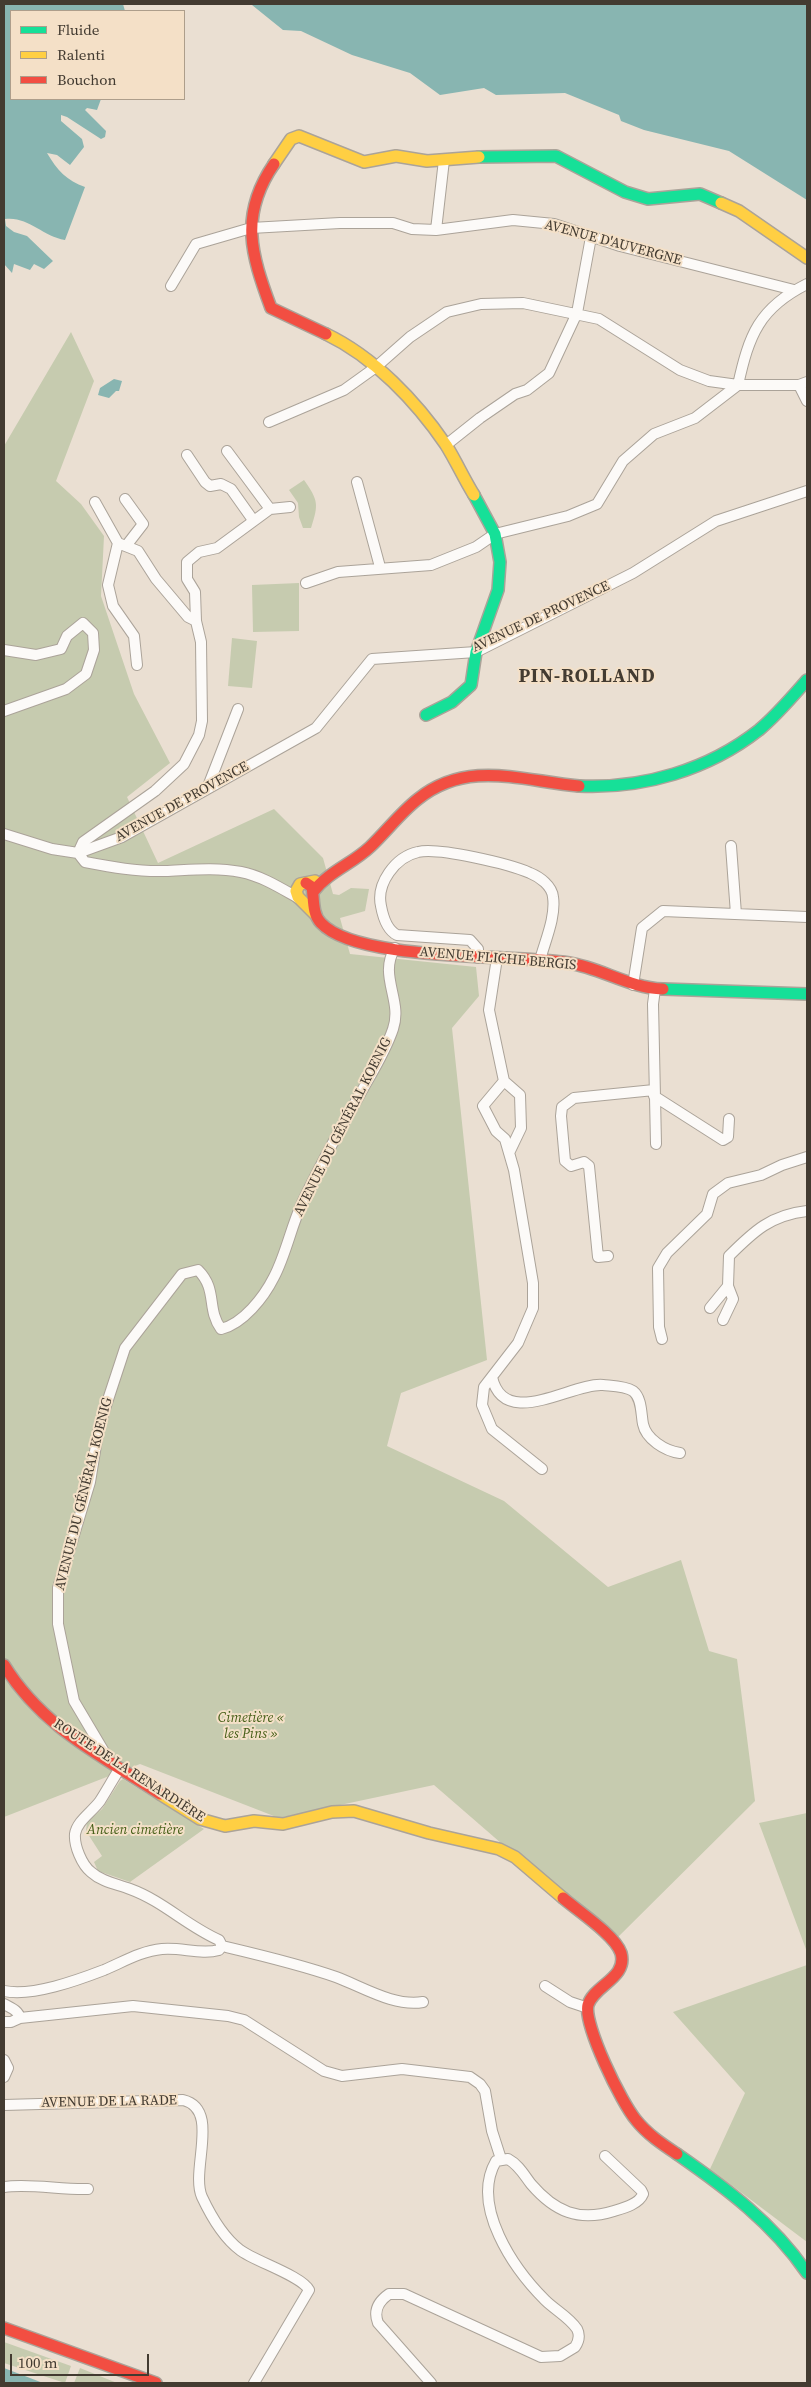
<!DOCTYPE html>
<html>
<head>
<meta charset="utf-8">
<style>
	body { margin:0 }
	#map { position:relative; width:811px; height:2387px; overflow:hidden; background:#eadfd2; font-family:"Source Serif 4",serif }
	canvas { display:block }
	.frame { position:absolute; inset:0; border:5px solid #433b31; pointer-events:none }
	.legend { position:absolute; left:10px; top:10px; width:175px; height:90px; box-sizing:border-box; background:#f4e0c7; border:1px solid #ad9e8b; margin:0; padding:6px 9px; list-style:none; font-size:15px; color:#433b31 }
	.legend li { display:flex; align-items:center; gap:10px; height:25px }
	.legend b { width:25px; border:1px solid #ad9e8b }
	.scale { position:absolute; left:10px; top:2354px; width:139px; height:22px; box-sizing:border-box; border:2px solid #433b31; border-top:0; padding-left:6px; font-size:15px; line-height:18px; white-space:nowrap; color:#433b31; -webkit-text-stroke:4px #f4e0c7; paint-order:stroke }
</style>
</head>
<body>
<div id="map">
<canvas width="811" height="2387"></canvas>
<div class="frame"></div>
<ul class="legend">
<li><b style="height:6px;background:#16e098"></b>Fluide</li>
<li><b style="height:6px;background:#ffcf43"></b>Ralenti</li>
<li><b style="height:6px;background:#f24e42"></b>Bouchon</li>
</ul>
<div class="scale">100 m</div>
</div>
<script>
const ctx = document.querySelector('canvas').getContext('2d');
ctx.lineJoin = 'round';
function fill(path, color) { ctx.fillStyle = color; ctx.fill(path, 'evenodd'); }
function stroke(path, color, width, dash) { ctx.strokeStyle = color; ctx.lineWidth = width; ctx.lineCap = dash ? 'butt' : 'round'; ctx.setLineDash(dash || []); ctx.stroke(path); }
function label(font, color, halo, rows, align = 'center') {
  ctx.font = font + ' "Source Serif 4",serif'; ctx.lineWidth = 4; ctx.setLineDash([]); ctx.textBaseline = 'middle'; ctx.strokeStyle = halo; ctx.fillStyle = color; for (const [text, x, y, turn = 0] of rows) {
    ctx.save(); ctx.translate(x, y); ctx.rotate((+turn || 0) * Math.PI / 180); ctx.textAlign = isNaN(turn) ? turn : align; if (halo) ctx.strokeText(text, 0, 0); ctx.fillText(text, 0, 0); ctx.restore();
  }
}
const green = new Path2D(`
	M71,332L94,381L56,481L81,504L104,536L101,596L134,694L170,763L127,797L158,863L274,809L323,858L333,894L339,895L351,888L369,889L365,911L340,918L350,954L476,967L479,996L452,1028L487,1360L401,1393L387,1446L504,1501L608,1587L681,1560L709,1651L737,1659L755,1801L614,1941L434,1785L279,1818L140,1764L4,1817V446Z
	M304,480C318,500 319,504 311,528H303L299,517L298,503L289,490Z
	M299,583V631L253,632L252,585Z
	M232,638L257,641L252,688L228,686Z
	M123,1779L204,1829L130,1882L98,1871L94,1862L102,1856L86,1831L87,1822L102,1809L120,1781Z
	M807,1813V1952L759,1823Z
	M807,1965V2242L710,2169L745,2093L673,2012Z
	M4,2342L71,2366L65,2383L4,2363Z
	M80,2368L117,2383H74Z`);
const water = new Path2D(`
	M4,4H123L125,11H11V99H101L97,110L87,108L85,110L106,131L105,137L101,139L67,117L61,115V121L82,139L84,147L70,165L57,155L47,153C57,170 67,181 85,187L65,240C42,236 28,216 5,219L6,226L14,232L27,236L53,261L44,269L34,264L30,270L14,264L12,273L4,264Z
	M807,4V200L729,151L644,130L621,121L619,115L565,93L496,95L484,88L440,95L410,73L352,55L301,31L283,30L252,5Z
	M114,379L122,381L119,391H116L109,398L98,395L100,388Z
	M4,2368L43,2383H4Z`);
const street = new Path2D(`
	M436,230L444,160
	M171,286L196,244L251,228L340,223H393L412,229L436,230L513,220L554,224L620,246L794,290
	M799,385L807,401
	M269,422L344,390L376,367L410,337L447,312L481,304L523,303L599,319L680,370L709,381L738,385C749,335 759,308 807,284
	M446,445L480,418L515,394L527,390L549,373L577,313L591,237
	M187,455L205,482L210,486L221,484L231,489L253,520
	M357,482L380,567
	M125,499L143,524L126,546
	M95,502L118,543
	M270,509L290,507
	M306,583L338,572L431,565L476,547L495,534L568,516L597,504L623,461L654,434L695,418L738,385H799L807,382
	M4,650L36,655L61,649L67,636L83,623L93,633L94,650L86,674L66,689L4,711
	M137,665L134,636L113,606L108,585L118,543L138,551L156,579L188,617L196,621
	M207,789L238,709
	M4,834L52,849L78,853L122,837L316,728L372,659L476,652L633,573L716,521L807,491
	M731,846L736,914
	M78,853L83,842L155,791L184,764L199,735L202,721L201,642L196,621L195,592L187,579V562L199,552L217,548L270,509L227,451
	M78,853L85,862C111,867 138,872 165,871C190,870 215,867 241,872C262,876 282,889 300,899
	M478,958V949L470,940L397,935C387,930 383,917 381,906C376,884 395,857 418,852C438,847 510,864 530,873C540,877 552,886 553,897C556,917 545,941 540,960
	M497,958L489,1010L504,1081L520,1095L521,1128L509,1153
	M633,985L642,928L663,911L807,917
	M655,989L653,1004L656,1144
	M504,1081L483,1106L496,1131L505,1139L514,1170L533,1283V1308L518,1343L484,1387L482,1405L492,1429L542,1469
	M654,1096L723,1140L728,1137L729,1119
	M608,1256L598,1257L589,1166L584,1162L571,1166L565,1161L561,1116L562,1107L574,1098L654,1090
	M710,1308L728,1286L729,1256C754,1231 771,1215 807,1211
	M723,1320L733,1299L728,1286
	M662,1339L659,1327L658,1268L667,1253L707,1214L713,1194L728,1183L761,1175L782,1165L807,1157
	M492,1377C504,1431 573,1382 603,1385C612,1386 625,1386 633,1391C642,1398 641,1414 643,1424C646,1439 665,1451 680,1453
	M109,1760L74,1701L58,1624V1588L90,1482L99,1427L125,1348L182,1274L198,1270C218,1290 206,1308 221,1329C243,1324 264,1297 274,1277C286,1254 291,1227 302,1203C319,1167 339,1131 359,1096C371,1074 385,1053 393,1029C403,1000 378,976 395,948
	M222,1946C260,1955 299,1964 336,1977C363,1987 394,2007 423,2002
	M545,1986L570,2002L588,2008
	M4,1991C32,1997 78,1980 104,1970C123,1962 141,1951 162,1949C181,1947 201,1955 219,1950L222,1946L219,1940C187,1926 163,1901 130,1889C117,1884 102,1882 91,1872C82,1865 74,1846 75,1834C77,1821 92,1812 100,1801C107,1790 113,1779 120,1768
	M4,2004C11,2008 18,2010 20,2018L11,2022H4
	M20,2018L133,2006L228,2016L244,2020L324,2071L342,2076L402,2069L470,2077L480,2084L485,2091L492,2131L501,2159
	M4,2060L8,2068L4,2077
	M4,2105L183,2100C221,2109 190,2170 202,2197C210,2214 224,2238 240,2250C254,2261 302,2276 309,2290L254,2383
	M4,2187C28,2183 62,2190 88,2189
	M431,2383L378,2323C373,2310 379,2301 389,2294H404L541,2357L560,2356L575,2347C579,2341 580,2335 577,2329C569,2317 555,2310 545,2300C514,2269 470,2206 496,2161L508,2159C519,2165 524,2175 531,2184C555,2212 579,2222 614,2211C624,2208 639,2204 643,2194L641,2190L605,2156`);
const fast = new Path2D(`
	M479,157L556,156L625,192L648,199L700,194L721,203
	M426,715L452,702L471,685L476,652L498,590L500,562L495,534L474,495
	M579,786C643,789 708,770 759,730C777,715 792,697 807,680
	M663,989L807,994
	M677,2154C726,2188 773,2223 807,2273`);
const slow = new Path2D(`
	M274,164L291,139L299,136L364,162L396,156L427,161L479,157
	M721,203L739,211L807,258
	M326,334C374,357 416,401 446,445C456,461 464,479 474,495
	M315,881L300,884L296,891L298,897L315,914
	M160,1794L200,1819L225,1826L254,1821L283,1824L332,1812L354,1811L429,1833L499,1849L515,1857L563,1898`);
const jam = new Path2D(`
	M274,164C239,215 251,254 271,308L326,334
	M306,883L312,887C314,898 312,914 321,923C357,962 514,954 569,963C601,968 630,988 663,989
	M313,892C328,872 352,864 370,847C386,832 400,813 418,799C468,759 522,781 579,786
	M4,1665C43,1728 101,1755 160,1794
	M563,1898C578,1911 615,1935 621,1953C628,1978 594,1985 588,2005C583,2024 622,2104 636,2120C647,2134 662,2144 677,2154
	M4,2328L156,2383`);
const streetNames = [
	["AVENUE D'AUVERGNE",613,243,15],
	["AVENUE DE PROVENCE",541,617,-25],
	["AVENUE DE PROVENCE",182,802,-29],
	["AVENUE FLICHE BERGIS",498,959,5],
	["AVENUE DU GÉNÉRAL KOENIG",343,1127,-63],
	["AVENUE DU GÉNÉRAL KOENIG",84,1494,-76],
	["ROUTE DE LA RENARDIÈRE",129,1771,33],
	["AVENUE DE LA RADE",109,2102,-1]
];
const parkNames = [
	["Cimetière «",251,1718],
	["les Pins »",251,1734],
	["Ancien cimetière",135,1830]
];
const districtNames = [
	["PIN-ROLLAND",587,677]
];
fill(green, '#c6cbaf');
fill(water, '#88b5b1');
stroke(street, '#aba399', 12);
stroke(fast, '#aba399', 14);
stroke(slow, '#aba399', 14);
stroke(jam, '#aba399', 14);
stroke(street, '#fcfaf8', 10);
stroke(fast, '#16e098', 11);
stroke(slow, '#ffcf43', 11);
stroke(jam, '#f24e42', 11);
label('14px', '#433b31', '#f4e0c7', streetNames);
label('italic 14px', '#465f18', '#f4e0c7', parkNames);
ctx.letterSpacing = '1px';
label('bold 19px', '#433b31', '#f4e0c7', districtNames);
ctx.letterSpacing = '0px';
</script>
</body>
</html>
